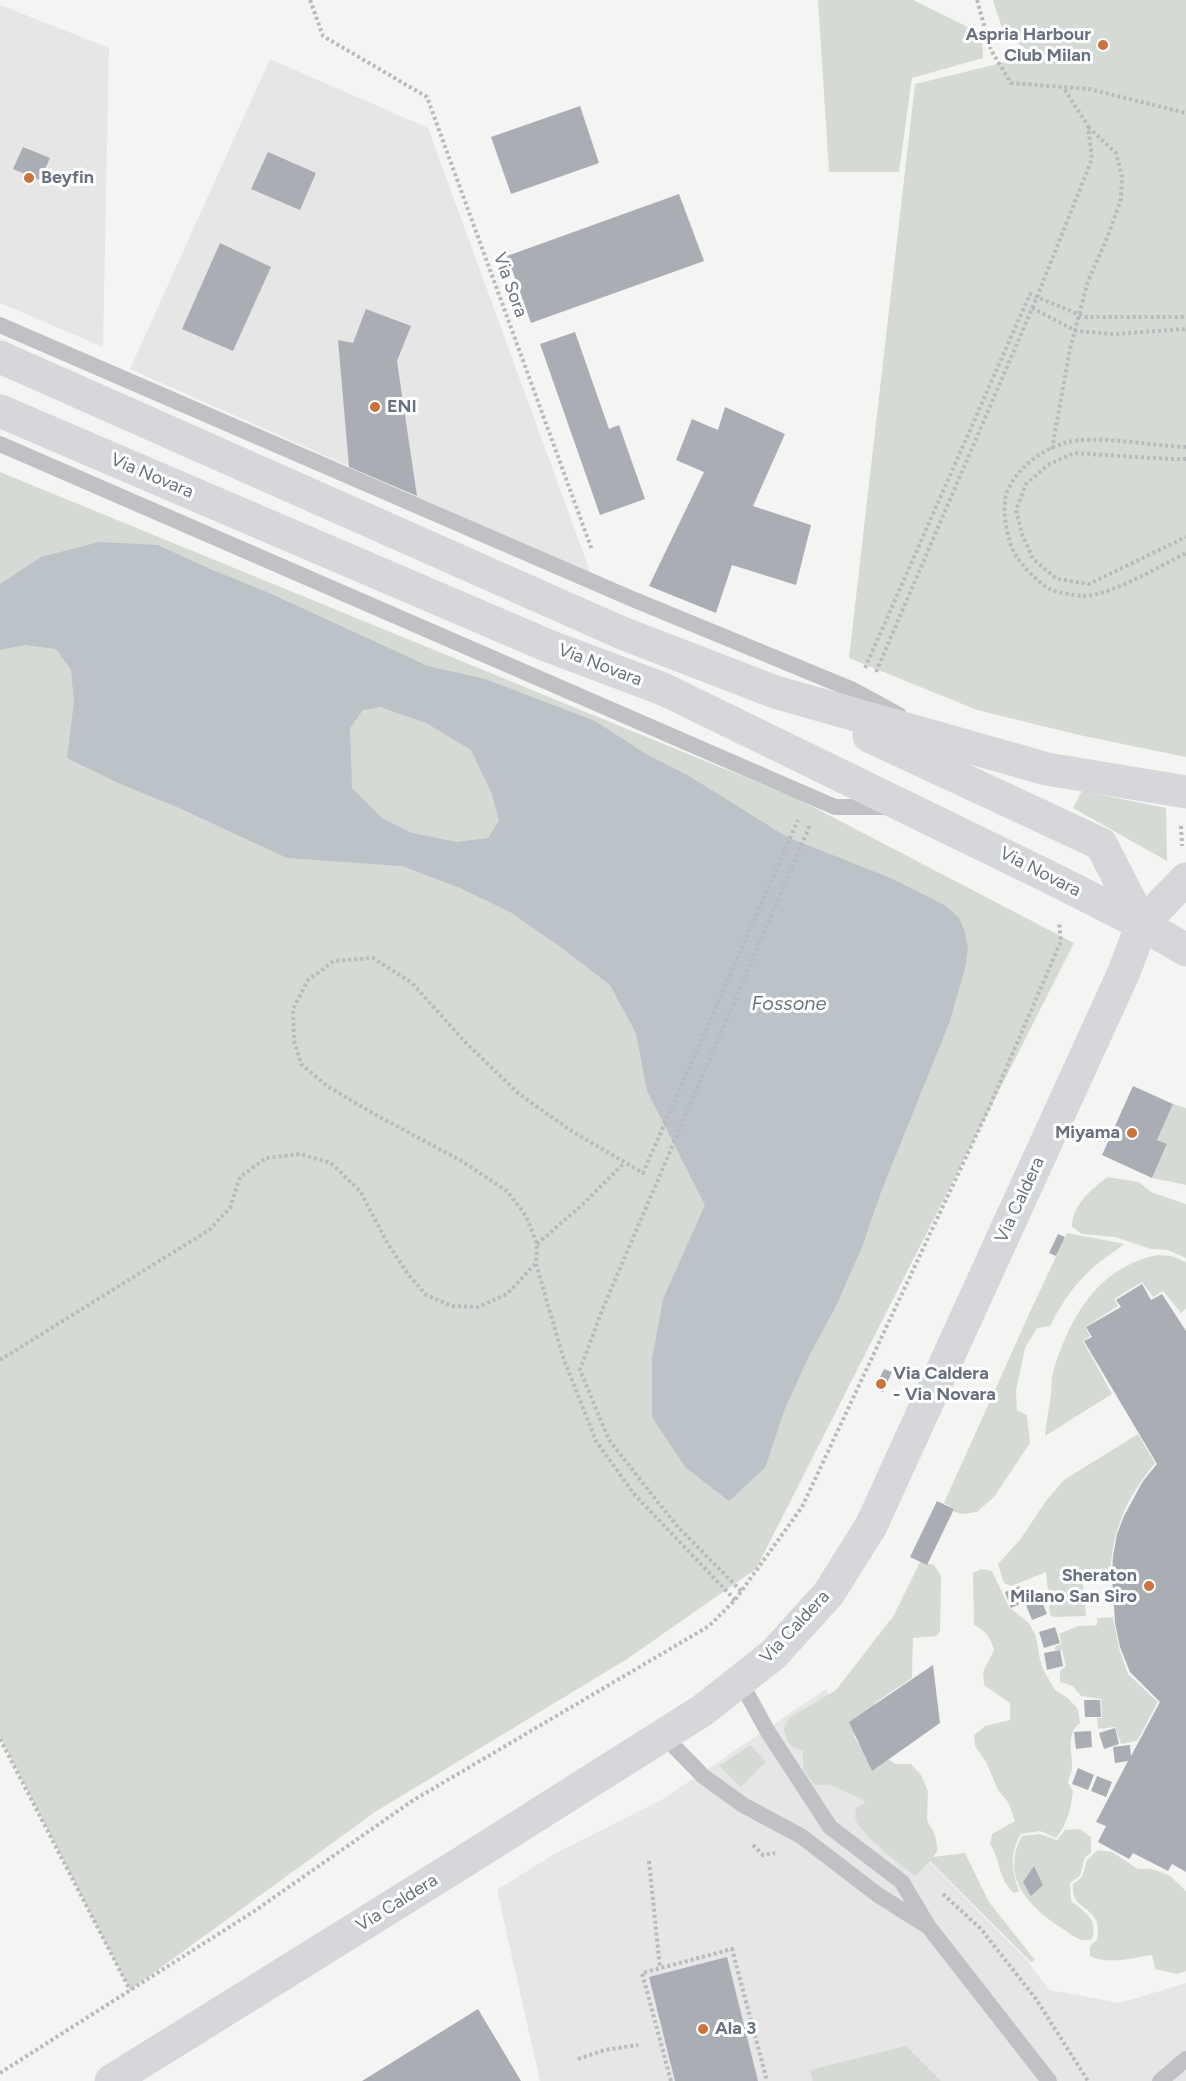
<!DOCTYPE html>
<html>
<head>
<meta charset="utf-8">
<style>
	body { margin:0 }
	canvas { display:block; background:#f4f5f2 }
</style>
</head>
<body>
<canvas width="1186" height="2081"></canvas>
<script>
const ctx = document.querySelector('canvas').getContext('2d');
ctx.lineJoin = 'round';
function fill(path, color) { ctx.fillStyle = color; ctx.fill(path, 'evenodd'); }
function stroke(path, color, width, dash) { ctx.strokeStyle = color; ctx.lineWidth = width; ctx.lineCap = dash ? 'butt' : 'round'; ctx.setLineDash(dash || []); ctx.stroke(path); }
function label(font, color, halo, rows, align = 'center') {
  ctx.font = font + ' Figtree,sans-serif'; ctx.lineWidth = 6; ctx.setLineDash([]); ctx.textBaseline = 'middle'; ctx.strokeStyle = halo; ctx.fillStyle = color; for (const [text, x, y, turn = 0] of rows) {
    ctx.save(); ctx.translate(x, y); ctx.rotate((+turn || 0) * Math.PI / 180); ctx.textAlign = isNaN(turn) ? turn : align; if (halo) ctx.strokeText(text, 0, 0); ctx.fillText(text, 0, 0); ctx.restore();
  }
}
const built = new Path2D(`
	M0,5L109,48L103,347L0,303Z
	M270,59L428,128L591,574L130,369Z
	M826,1689L896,1828L1026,1959L1049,1990L1120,2003L1186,1983V2081H540L497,1890L556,1853L663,1799Z`);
const green = new Path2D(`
	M818,0H913L982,34L983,58L912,78L899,172H829Z
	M993,0H1186V757L1079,735L977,710L849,658L915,84L1035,55L1004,34Z
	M0,472L798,799L1074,943L756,1569L627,1659L375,1812L130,1990L0,1737Z
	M1082,791L1166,808L1167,861L1073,808Z
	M1173,1104L1186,1108V1185L1152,1178L1167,1145L1157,1140Z
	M1107,1177L1139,1182L1151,1192L1186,1204V1258L1168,1250L1151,1249L1115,1237L1082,1234L1072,1227C1072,1205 1091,1190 1107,1177Z
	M1067,1233L1125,1244C1087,1269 1071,1286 1050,1326L1037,1328L1025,1348L1016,1391L1017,1410L1027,1415L1030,1443L994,1497L977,1512L962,1514L954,1512V1509L944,1503L1030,1312Z
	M1157,1255L1171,1256L1186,1262V1309L1181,1313L1163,1291L1153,1297L1142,1282L1114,1299L1118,1306L1085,1327L1090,1336L1083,1341L1112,1394L1045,1436C1046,1422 1049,1409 1051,1395C1052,1387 1051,1380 1053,1372C1070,1317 1097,1268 1157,1255Z
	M1138,1434L1155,1463C1126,1499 1113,1528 1110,1575H1082L1086,1616L1055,1617L1050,1615L1046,1572L1011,1586L1004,1583L998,1564L1019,1541L1046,1501L1064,1480Z
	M920,1562L934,1565L941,1576L940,1631L937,1636L913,1638L912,1678L875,1703V1708L854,1737L867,1754L877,1753L896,1764H911L921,1775L928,1791L927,1820L935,1835L938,1850L933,1857L965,1853L989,1902L1035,1960L1031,1962L930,1861L915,1876C903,1867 856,1831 855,1817C855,1814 856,1811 856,1808L866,1802C865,1800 834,1786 830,1785C826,1784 820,1785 815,1785L803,1770V1750C789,1749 787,1741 784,1728L789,1718L836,1690L894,1615Z
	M981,1569L992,1571L1009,1607L1029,1623L1036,1636L1040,1660L1044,1671L1055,1690L1068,1698L1078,1709L1080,1723C1065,1735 1073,1753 1072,1769C1071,1774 1069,1778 1068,1783L1073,1791C1071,1808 1067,1825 1056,1838L1040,1831L1021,1834C1009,1853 1012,1871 1019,1891L1014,1893C999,1881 1000,1859 990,1844L992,1834L1015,1821L1008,1802L998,1790L986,1762L975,1746L974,1735L985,1726L1010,1720V1703L984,1685L983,1672L994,1650C990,1637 986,1631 974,1625L973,1573Z
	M1113,1617L1119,1648L1128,1674L1158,1702L1137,1741L1121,1744L1115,1727L1098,1729L1097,1718H1102L1101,1699L1081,1696L1073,1686L1060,1682V1671L1066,1666L1062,1650H1055V1647L1062,1643L1059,1634L1078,1626L1097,1625V1618Z
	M750,1745L766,1762L741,1787L719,1766Z
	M1080,1829L1091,1837V1853L1085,1857L1080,1876L1070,1883L1071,1901C1084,1911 1099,1920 1092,1939C1081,1944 1072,1935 1063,1929C1030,1908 999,1877 1022,1836L1040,1834L1057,1840L1065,1830Z
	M1098,1850L1112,1852L1138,1869H1151L1169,1875L1186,1891V1971L1177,1974L1155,1969L1152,1955C1132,1958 1109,1965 1090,1956V1946L1097,1940C1098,1933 1099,1926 1096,1920C1087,1904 1071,1907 1073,1884L1082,1877L1087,1860Z
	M906,2046L941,2081H813L810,2070Z`);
const water = new Path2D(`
	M99,542L158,545L210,569L267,592L428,666L485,679L595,721L646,754L689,776L787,837L893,879L946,906L959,918L965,932L968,949L965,968L950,1021L881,1192L862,1247L836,1306L808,1358L784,1411L765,1468L729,1501L685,1467L652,1417V1359L663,1299L705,1205L647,1091L636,1033L610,985L562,948L510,912L460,888L402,866L287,858L177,807L118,783L67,758L74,702L71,670L56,649L25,645L0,650V584L41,557ZM380,707L426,723L471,750L492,794L499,821L488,838L457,842L412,833L382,818L352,788L350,728L363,710Z`);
const building = new Path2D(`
	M580,106L599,163L511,194L491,137Z
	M23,147L50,158L40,180L13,169Z
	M268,152L316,173L300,210L251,189Z
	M679,194L704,261L531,323L507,256Z
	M220,243L271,267L233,351L182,329Z
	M366,309L411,326L397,361L417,496L349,467L338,340L353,343Z
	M575,332L609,429L619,425L645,499L600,515L540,344Z
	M725,407L785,434L753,506L811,525L796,585L732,565L716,613L649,586L704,472L676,460L692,419L718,430Z
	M1133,1086L1173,1104L1157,1140L1167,1144L1152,1178L1102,1155Z
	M1058,1234L1065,1237L1056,1256L1049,1253Z
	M1142,1284L1151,1300L1162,1294L1186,1331V1872L1172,1864L1168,1871L1133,1853L1129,1859L1098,1842L1106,1826L1096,1822L1128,1761L1115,1763L1113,1747L1130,1745L1131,1756L1160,1702L1130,1672L1120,1647L1115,1623L1112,1576L1113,1556L1117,1534L1124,1516L1143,1481L1157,1464L1084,1341L1092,1337L1086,1327L1121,1307L1116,1300Z
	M884,1369L892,1372L883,1392L875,1388Z
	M937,1501L954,1509L927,1565L910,1557Z
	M1020,1586L1026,1601L1011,1608L1005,1592Z
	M1041,1599L1047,1614L1032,1620L1026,1605Z
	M1055,1627L1060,1643L1044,1648L1039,1632Z
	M1060,1650L1063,1666L1047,1670L1044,1653Z
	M933,1665L940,1723L872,1771L849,1722Z
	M1084,1700H1100L1101,1717H1085Z
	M1115,1728L1119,1744L1104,1749L1099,1733Z
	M1091,1731L1092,1747L1076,1749L1074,1732Z
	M1078,1768L1094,1775L1088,1790L1072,1784Z
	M1097,1776L1112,1782L1106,1797L1091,1791Z
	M1034,1866L1043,1885L1031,1896L1023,1882Z
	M727,1957L758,2081H675L649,1977Z
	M478,2009L521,2081H362Z`);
const path = new Path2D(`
	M310,0L323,36L427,97L592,550
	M977,0L991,50L1011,83L1089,89L1186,113
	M1032,308L1076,331L1115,334L1186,329
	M1186,447C1153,446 1093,434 1064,443C1041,450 1016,469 1007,492C1001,507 1007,540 1015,554C1023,567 1037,582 1050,589C1058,593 1073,595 1081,596C1109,597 1160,566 1186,553
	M1052,449L1070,349L1088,281L1108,236L1121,199L1122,176L1116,153L1088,127
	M1186,459H1169L1074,453L1048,465L1026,484L1016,510L1022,534L1033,559L1057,579L1089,584L1186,537
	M865,668L1030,294L1085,317H1186
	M876,672L1037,297L1092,159L1088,126L1063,87
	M1181,826L1182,846
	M537,1244L582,1205L624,1163
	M0,1360L209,1230L230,1208L240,1177L266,1158L300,1154L331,1163L360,1191L388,1244L408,1274L426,1295L452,1306L478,1307L507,1294L535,1264
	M741,1591L676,1525L609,1440L580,1370L603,1308L810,825
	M735,1600L634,1494L596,1441L564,1360L536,1264L537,1244L526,1216L507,1191L460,1160L376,1115L327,1086L301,1064L294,1041L293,1009L308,980L334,961L373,958L412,983L464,1041L519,1094L570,1130L643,1173L798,820
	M0,1739L130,1990
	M753,1845L763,1855L775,1853
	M649,1861L660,1968
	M943,1894L981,1929L1036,1999L1088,2081
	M578,2059L605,2050L638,2045
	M0,2073L253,1912L412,1801L709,1626L735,1600L802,1507L989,1108L1061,941L1059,923
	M671,2081L642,1973L732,1949L767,2081`);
const lane = new Path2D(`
	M0,325L630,598L853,690L899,715
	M0,444L835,807H889
	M740,1681L768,1732L830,1827L902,1882L928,1926L1049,2081
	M663,1735L703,1776L743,1805L801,1836L878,1895L924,1924
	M1160,2081L1186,2059`);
const secondary = new Path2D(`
	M111,2081L466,1860L703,1710L774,1654L829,1593L871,1526L1124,972L1142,924`);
const primary = new Path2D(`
	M0,357L622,633L775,692L1047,769L1186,792
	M0,411L546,645L663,689L1053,879L1142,924L1186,950
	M869,736L1101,844L1142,924
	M1142,924L1186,879`);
const markers = [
	[1103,45,6,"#cb733c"],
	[29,178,6,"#cb733c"],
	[375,407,6,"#cb733c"],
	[1132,1133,6,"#cb733c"],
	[881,1384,6,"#cb733c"],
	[1149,1586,6,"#cb733c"],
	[703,2029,6,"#cb733c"]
];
const poiNames = [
	["Aspria Harbour",1091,35,"right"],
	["Club Milan",1091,56,"right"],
	["Beyfin",41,178],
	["ENI",387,407],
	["Miyama",1120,1133,"right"],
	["Via Caldera",893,1374],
	["- Via Novara",893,1395],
	["Sheraton",1137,1576,"right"],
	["Milano San Siro",1137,1597,"right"],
	["Ala 3",715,2029]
];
const streetNames = [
	["Via Sora",510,285,70],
	["Via Novara",152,476,23],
	["Via Novara",600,665,21],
	["Via Novara",1040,872,27],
	["Via Caldera",1020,1200,-65],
	["Via Caldera",795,1627,-47],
	["Via Caldera",397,1903,-32]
];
const waterNames = [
	["Fossone",789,1004]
];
fill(built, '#e5e6e5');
fill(green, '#d5dbd4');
fill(water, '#bbc2c8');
fill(building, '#aaaeb4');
stroke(path, '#b8babc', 4, [3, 3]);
stroke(lane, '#bfc1c5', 16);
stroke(secondary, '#d5d7db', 33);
stroke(primary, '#d5d7db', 33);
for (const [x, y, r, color] of markers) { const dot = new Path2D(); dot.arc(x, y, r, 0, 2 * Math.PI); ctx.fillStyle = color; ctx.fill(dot); stroke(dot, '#fff', 2); }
label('bold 18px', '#68717f', '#fff', poiNames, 'left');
label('18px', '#68717f', '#fff', streetNames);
label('italic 20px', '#697882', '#fff', waterNames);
</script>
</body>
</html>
